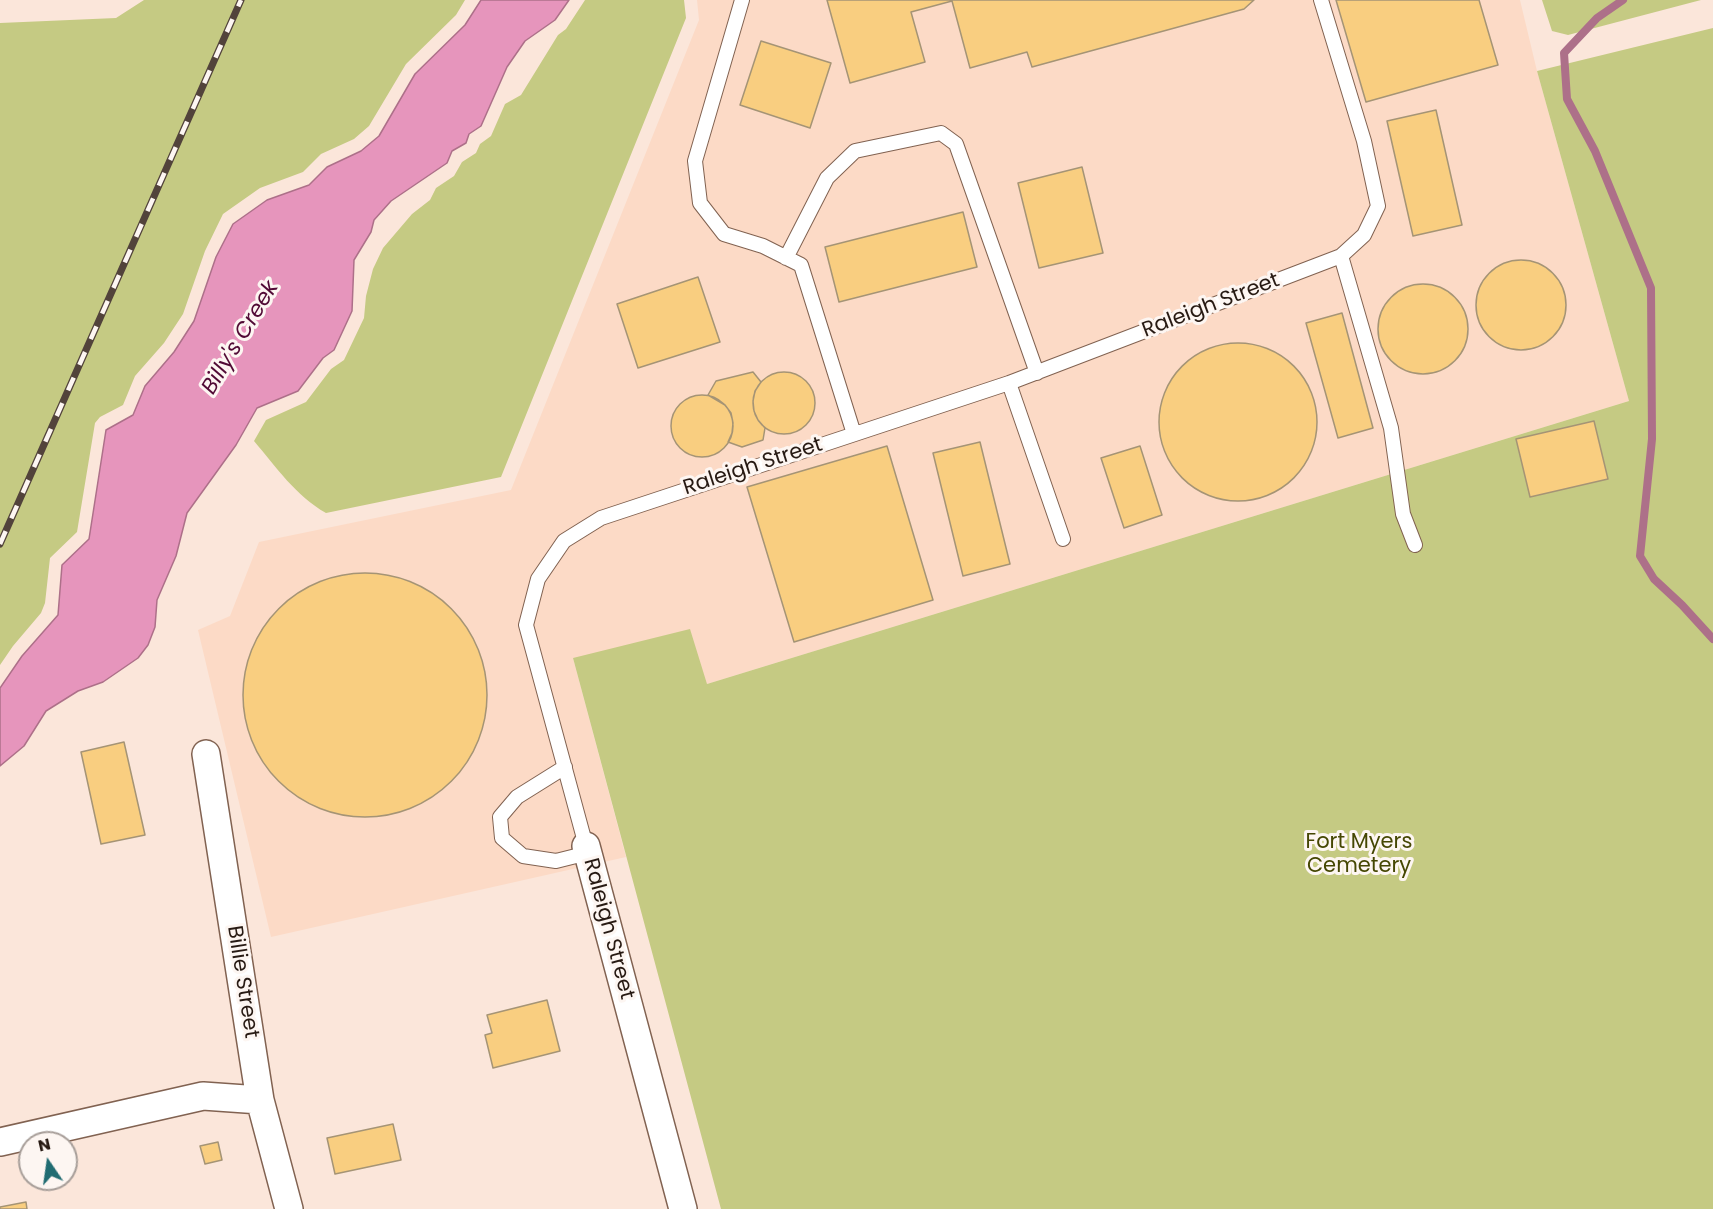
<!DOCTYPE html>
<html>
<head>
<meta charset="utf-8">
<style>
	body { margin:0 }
	#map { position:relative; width:1713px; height:1209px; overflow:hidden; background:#fbe6da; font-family:Poppins,sans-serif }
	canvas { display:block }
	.north { position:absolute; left:18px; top:1131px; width:60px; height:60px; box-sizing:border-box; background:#fdf6f2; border:2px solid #a79e99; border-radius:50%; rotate:347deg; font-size:16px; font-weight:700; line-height:24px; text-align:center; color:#271a13 }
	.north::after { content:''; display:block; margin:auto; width:21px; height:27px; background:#216c72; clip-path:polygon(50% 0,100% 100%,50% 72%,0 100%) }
</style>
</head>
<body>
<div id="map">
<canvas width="1713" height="1209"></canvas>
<div class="north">N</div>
</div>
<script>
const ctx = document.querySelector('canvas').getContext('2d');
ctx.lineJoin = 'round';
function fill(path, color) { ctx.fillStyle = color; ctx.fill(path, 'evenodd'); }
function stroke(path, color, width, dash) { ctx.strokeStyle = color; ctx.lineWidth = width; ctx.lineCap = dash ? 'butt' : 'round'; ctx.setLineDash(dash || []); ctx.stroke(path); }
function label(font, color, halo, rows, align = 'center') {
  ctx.font = font + ' Poppins,sans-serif'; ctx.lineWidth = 6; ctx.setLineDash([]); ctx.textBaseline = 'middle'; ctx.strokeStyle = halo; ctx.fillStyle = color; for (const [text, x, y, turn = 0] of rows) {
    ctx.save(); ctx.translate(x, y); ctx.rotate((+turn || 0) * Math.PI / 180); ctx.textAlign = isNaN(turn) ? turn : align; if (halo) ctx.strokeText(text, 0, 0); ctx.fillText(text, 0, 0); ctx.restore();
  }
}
const built = new Path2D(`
	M697,0H1520L1537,71L1629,401L707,684L573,658L626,857L271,937L198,630L230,616L259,542L511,490L699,20Z`);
const green = new Path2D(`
	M144,0H465L456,15L406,64L369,126L354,139L321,154L303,172L260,188L223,214L205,251L183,314L164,343L135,376L123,405L100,417L95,423L77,532L50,558L45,603L41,613L13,646L0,665V23L116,18Z
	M585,0H684L686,18L501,477L326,513C296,496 276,467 254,441L266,420L306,402L331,369L344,360L364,318L366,296L373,269L383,248L412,214L430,200L436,188L454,176L462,162L476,153L480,144L491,136L505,104L521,95L558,35L566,29Z
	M1542,0H1701L1568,35L1552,31Z
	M1713,28V1209H721L573,658L690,629L707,684L1629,401L1537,71Z`);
const water = new Path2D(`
	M481,0H569L555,20L525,41L507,67L481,126L469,134L466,143L452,151L447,163L391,201L374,220L371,232L354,260L352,311L334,350L323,358L298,391L257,408L236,445L187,513L176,556L157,600L155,627L148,645L138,658L103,682L78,691L46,711L24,746L0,766V688L22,656L58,615L62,565L89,539L106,430L133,415L145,386L174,352L194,321L216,257L233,224L267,200L309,185L327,167L361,151L379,136L415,74L465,25Z`);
const stream = new Path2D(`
	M1623,0L1597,18L1564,53L1567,99L1595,151L1651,288L1652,439L1640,556L1654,579L1682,605L1713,639`);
const building = new Path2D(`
	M827,0H1254L1244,9L1032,67L1027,52L970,68L952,1L911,12L925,62L850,83Z
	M1336,0H1479L1498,65L1366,102Z
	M761,41L831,63L810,128L740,105Z
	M1436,110L1462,225L1413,236L1387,121Z
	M1082,167L1103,253L1039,268L1018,183Z
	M963,212L977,267L839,302L825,247Z
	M1476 305a45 45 0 1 1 90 0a45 45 0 1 1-90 0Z
	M698,277L720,342L638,368L617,304Z
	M1378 329a45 45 0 1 1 90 0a45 45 0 1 1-90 0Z
	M1342,313L1373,428L1338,438L1306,323Z
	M1159 422a79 79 0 1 1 158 0a79 79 0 1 1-158 0Z
	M753,372L761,382L755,391L753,401L754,411L758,420L765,428L763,440L742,447L728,442L732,433L733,423L731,413L725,405L708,395L716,381Z
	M753 403a31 31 0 1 1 62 0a31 31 0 1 1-62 0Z
	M671 426a31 31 0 1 1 62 0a31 31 0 1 1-62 0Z
	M1594,421L1608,479L1530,497L1516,439Z
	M980,442L1010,564L963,576L933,453Z
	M887,446L933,600L794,642L747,487Z
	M1140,446L1162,515L1124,528L1101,458Z
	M243 695a122 122 0 1 1 244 0a122 122 0 1 1-244 0Z
	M124,742L145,835L101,844L81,752Z
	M547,1000L560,1051L493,1068L485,1035L492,1033L487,1015Z
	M393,1124L401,1160L335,1174L327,1138Z
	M218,1142L222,1160L205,1164L200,1146Z
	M26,1202L27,1209H0V1207Z`);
const lane = new Path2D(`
	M742,0L695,161L700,203L724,234L763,246L801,265L854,434
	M1341,256L1391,428L1403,514L1415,545
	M786,258L827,178L855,151L941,133L956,144L1037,373
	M1009,383L1063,539
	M565,767L517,797L500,817L502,838L523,856L556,861L588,853
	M586,846L526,625L538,579L564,541L601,518L1009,383L1341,256L1364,235L1378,206L1364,141L1321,0`);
const street = new Path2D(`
	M206,754L260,1100L289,1209
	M586,846L683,1209
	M0,1142L203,1096L260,1100`);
const rail = new Path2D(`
	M0,544L241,0`);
const streetNames = [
	["Raleigh Street",1211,306,-21],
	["Raleigh Street",753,467,-18],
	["Raleigh Street",608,929,75],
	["Billie Street",242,982,81]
];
const parkNames = [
	["Fort Myers",1359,843],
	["Cemetery",1359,867]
];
const waterNames = [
	["Billy's Creek",241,338,-59]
];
fill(built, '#fcdac6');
fill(green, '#c5ca83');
fill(water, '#e695bc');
stroke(water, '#ad7089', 1.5);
stroke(stream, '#ad7089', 8);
fill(building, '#f9ce80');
stroke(building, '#a59475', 1.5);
stroke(lane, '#816251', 16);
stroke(street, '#816251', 30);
stroke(lane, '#fff', 14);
stroke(street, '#fff', 27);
stroke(rail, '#52433b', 7);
stroke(rail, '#fdf6f2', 4.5, [14]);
label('21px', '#271a13', '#fdf6f2', streetNames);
label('21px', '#454703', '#fdf6f2', parkNames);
label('italic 22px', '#510a35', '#fdf6f2', waterNames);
</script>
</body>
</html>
